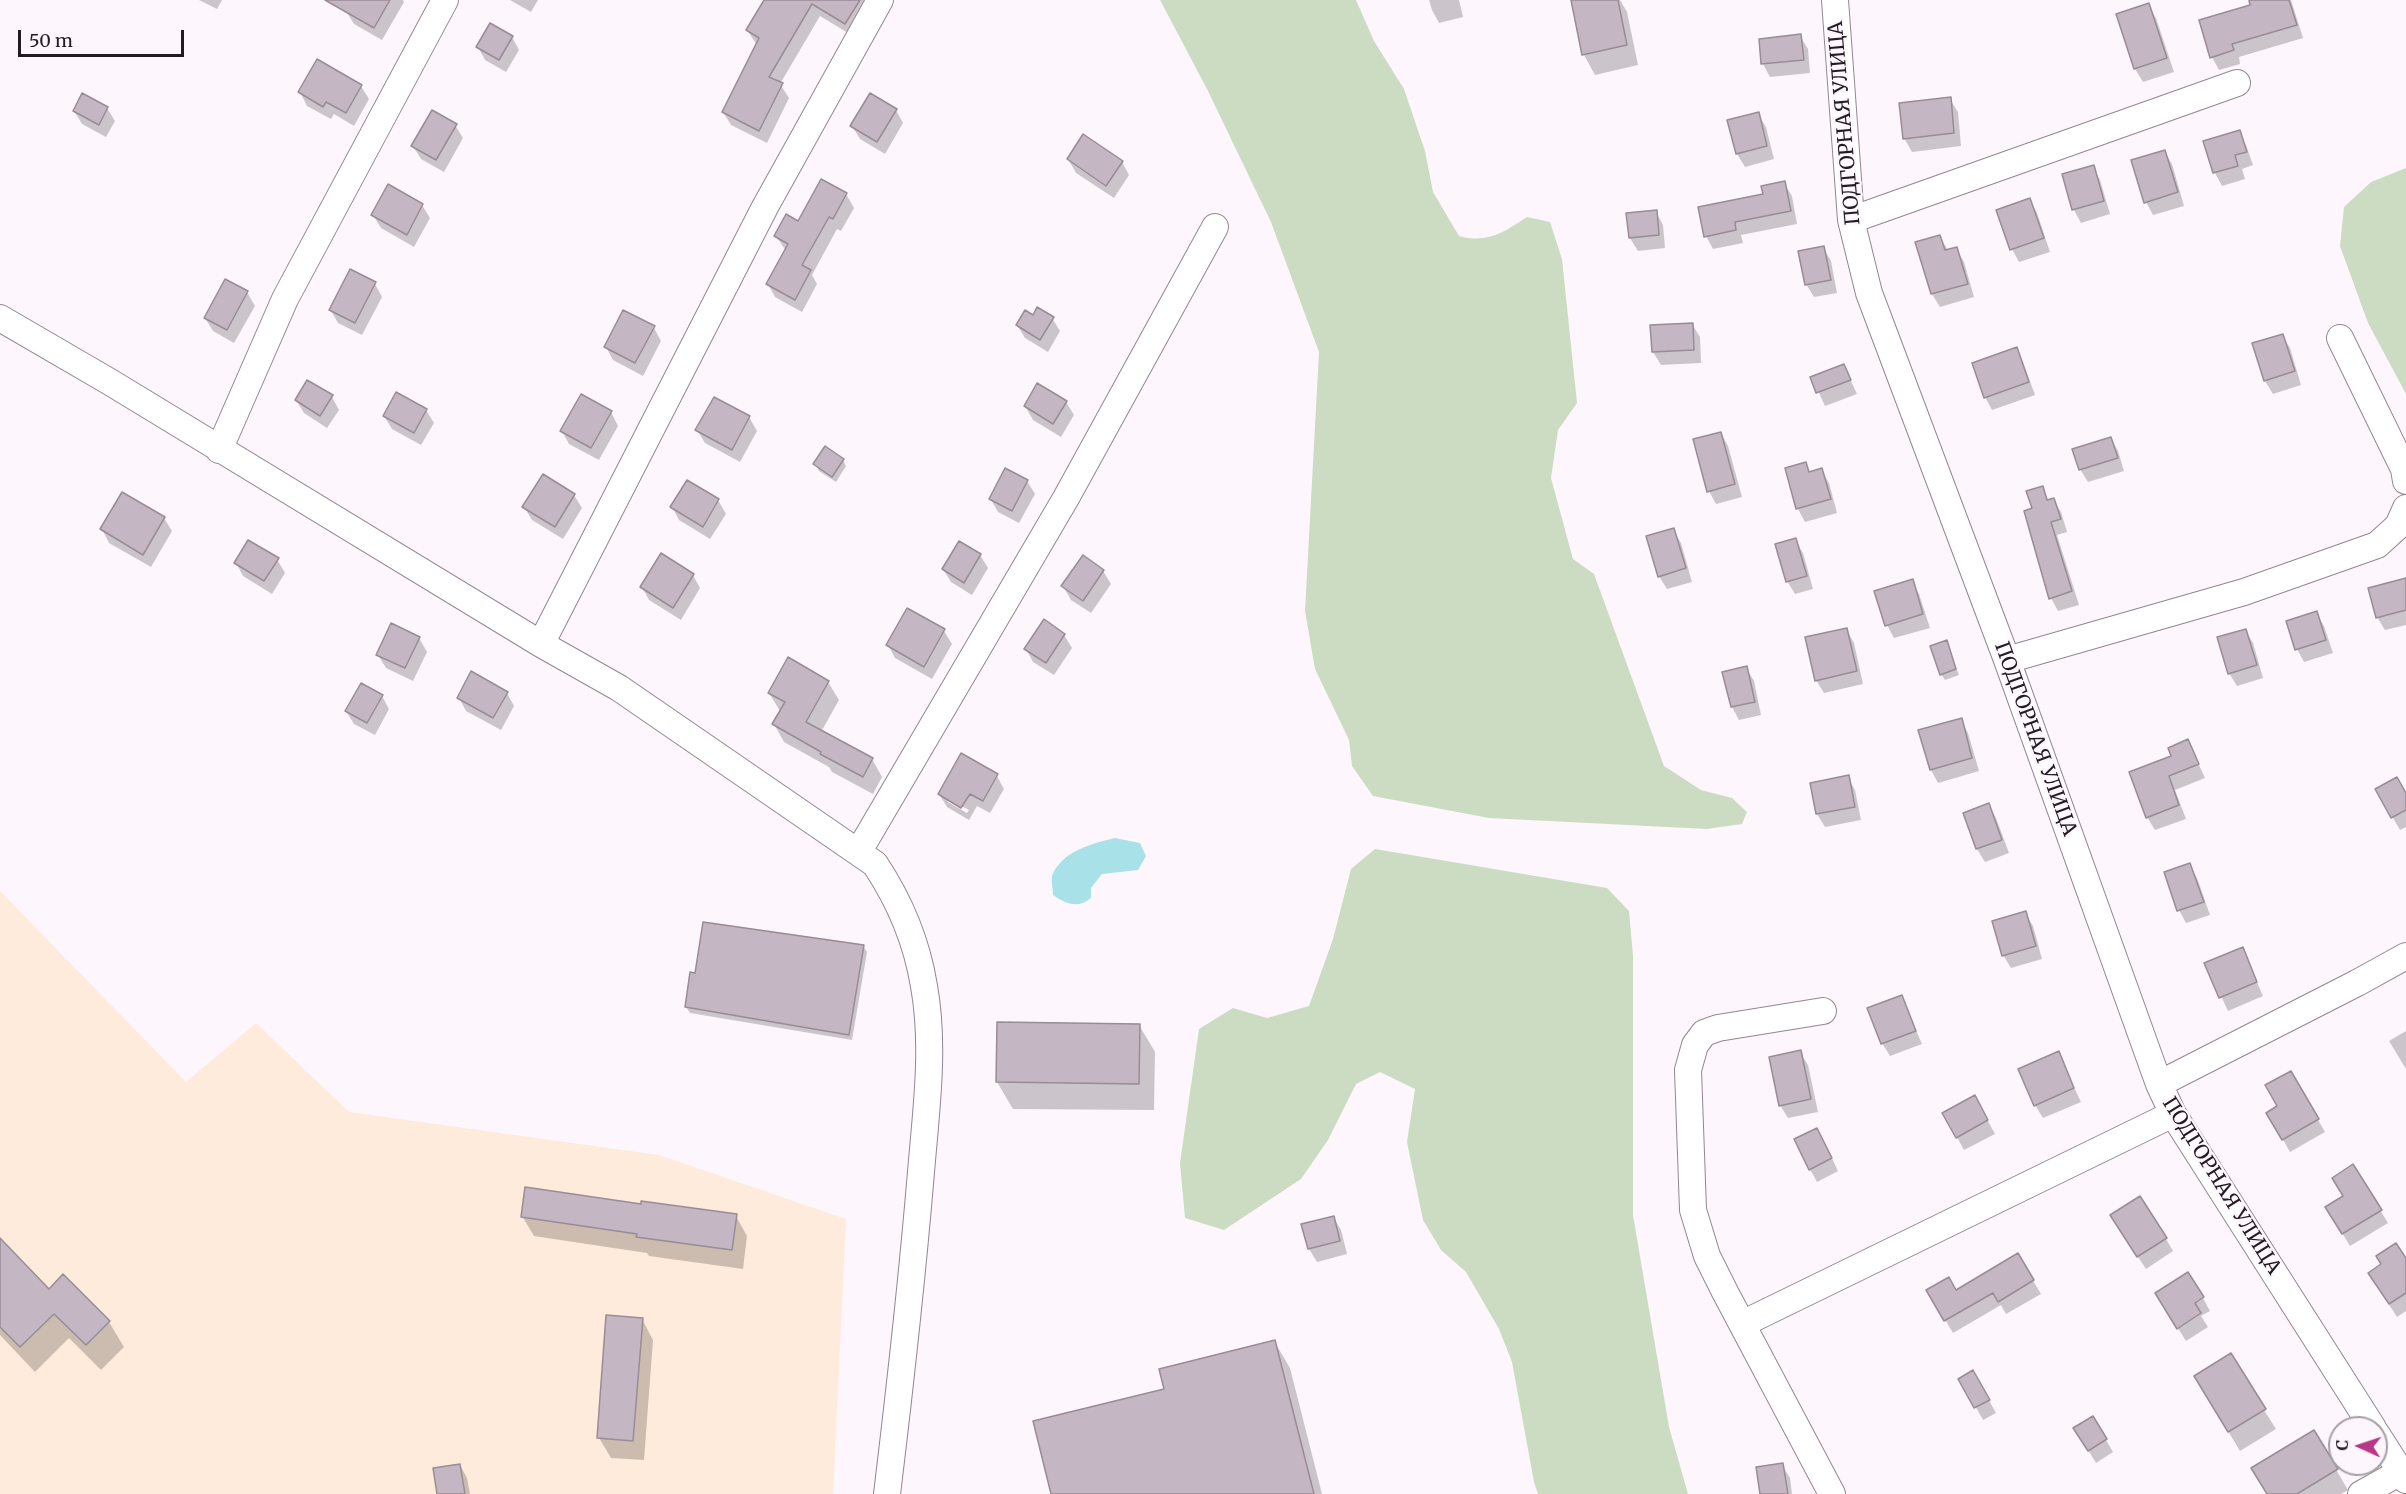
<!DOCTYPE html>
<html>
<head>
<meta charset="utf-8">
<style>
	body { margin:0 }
	#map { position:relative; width:2406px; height:1494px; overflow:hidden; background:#fef6fd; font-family:Merriweather,serif }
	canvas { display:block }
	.north { position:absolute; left:2328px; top:1416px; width:60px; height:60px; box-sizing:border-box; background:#fef6fd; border:2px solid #a69fa5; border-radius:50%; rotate:273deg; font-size:16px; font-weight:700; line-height:24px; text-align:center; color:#211c21 }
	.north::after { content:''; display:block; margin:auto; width:21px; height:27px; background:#b73986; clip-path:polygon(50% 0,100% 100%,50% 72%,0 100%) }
	.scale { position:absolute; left:18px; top:30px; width:166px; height:27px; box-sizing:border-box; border:3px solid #211c21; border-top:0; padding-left:8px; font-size:18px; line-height:21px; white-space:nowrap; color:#211c21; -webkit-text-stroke:4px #fef6fd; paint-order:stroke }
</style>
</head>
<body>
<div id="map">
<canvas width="2406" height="1494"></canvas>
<div class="north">С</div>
<div class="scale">50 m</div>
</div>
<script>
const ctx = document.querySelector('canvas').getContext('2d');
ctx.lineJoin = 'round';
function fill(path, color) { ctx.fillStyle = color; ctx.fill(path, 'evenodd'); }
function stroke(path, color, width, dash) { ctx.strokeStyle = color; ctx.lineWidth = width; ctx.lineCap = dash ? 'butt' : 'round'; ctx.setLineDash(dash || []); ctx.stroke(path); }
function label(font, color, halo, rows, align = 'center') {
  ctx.font = font + ' Merriweather,serif'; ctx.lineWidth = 4.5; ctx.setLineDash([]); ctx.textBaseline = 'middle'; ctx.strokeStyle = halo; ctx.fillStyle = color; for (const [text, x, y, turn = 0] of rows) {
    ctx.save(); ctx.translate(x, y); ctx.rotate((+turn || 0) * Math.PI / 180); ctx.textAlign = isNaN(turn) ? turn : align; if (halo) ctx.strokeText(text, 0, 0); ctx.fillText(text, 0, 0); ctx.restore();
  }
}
const industrial = new Path2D(`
	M0,891L186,1082L256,1023L349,1112L659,1155L846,1219L833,1494H0Z`);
const green = new Path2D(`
	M1160,0H1356L1374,41L1404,89L1425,151L1433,192L1459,236C1488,244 1504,232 1527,217L1550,222L1562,259L1577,403L1558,430L1551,478L1573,559L1594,574L1664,766L1701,790L1732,798L1747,812L1742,824L1707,829L1489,818L1373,796L1352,766L1349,740L1315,669L1305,611L1319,352L1271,222L1207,89Z
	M2406,168V394L2368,323L2340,246L2344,207L2371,182Z
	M1375,849L1607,888L1629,911L1633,956V1215L1669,1427L1688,1494H1538L1534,1482L1512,1362L1499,1329L1466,1272L1441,1250L1423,1220L1407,1142L1415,1089L1380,1072L1356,1084L1328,1140L1301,1179L1224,1230L1185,1218L1180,1163L1199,1029L1233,1008L1267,1018L1309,1006L1333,939L1351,869Z`);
const water = new Path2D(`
	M1115,838L1140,843L1146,856L1138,870L1102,874L1091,888V898C1078,909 1066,904 1053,895C1053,889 1051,881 1052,876C1061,851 1094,843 1115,838Z`);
const shadow = new Path2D(`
	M199,0H222L217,9Z
	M352,0H403L404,2L382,40L354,24L346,11Z
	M510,0H538L531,12Z
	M791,0H869L853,36L820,16L780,84L789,98L767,143L731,125L723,112L757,45L747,30Z
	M1429,0H1459L1463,17L1439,23L1432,10Z
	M1579,0H1620L1627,12L1638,65L1595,75L1584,55Z
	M2250,0H2291L2303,38L2239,57L2240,64L2219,70L2212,57L2252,6Z
	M2148,5L2156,18L2174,72L2143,82L2135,69L2117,15Z
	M1800,36L1808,49L1810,73L1770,77L1763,64L1760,40Z
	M512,37L519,50L506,72L485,60L478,47Z
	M361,86L369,99L354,126L334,114L331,119L307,106L300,92Z
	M1950,99L1958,112L1961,146L1912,152L1904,138Z
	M107,108L115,121L106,137L82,124L74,111Z
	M896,110L903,123L885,154L860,139L852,126Z
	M1758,114L1766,127L1774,159L1745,167L1737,154Z
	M455,125L463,138L444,172L421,159L413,146Z
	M2239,132L2246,145L2253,165L2242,169L2245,179L2222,186L2215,173L2205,142Z
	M2164,151L2172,164L2184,206L2153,215L2146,202Z
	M1068,159L1122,162L1129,175L1114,198L1076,173Z
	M2093,167L2100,180L2110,214L2081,223L2074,210Z
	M1784,183L1792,196L1797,224L1741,235L1743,243L1713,249L1706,236Z
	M846,194L854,208L841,231L837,229L812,275L817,284L802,312L775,297L768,284L786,251L776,236Z
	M2030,200L2037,213L2050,252L2019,262L2012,249Z
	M422,205L430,218L414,247L381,228L373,215Z
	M1656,212L1663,225L1665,248L1638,251L1630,238Z
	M1940,236L1948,251L1956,249L1964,262L1974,297L1940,307L1932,294L1917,243Z
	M1823,247L1831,261L1837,293L1814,297L1806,284Z
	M375,284L382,297L362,335L338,323L330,309Z
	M247,292L255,306L234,343L213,331L205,318Z
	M1033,317L1052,318L1060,331L1048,352L1025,338L1017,325Z
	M1692,324L1700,337L1701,363L1661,365L1653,352Z
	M654,328L661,341L643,376L613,360L606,347Z
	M2282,335L2290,348L2301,385L2273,394L2265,381L2254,344Z
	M2016,349L2023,362L2035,395L1992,410L1985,397Z
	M1844,366L1857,394L1825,406L1812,378Z
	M332,397L339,410L327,428L304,413L296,400Z
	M1066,402L1074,415L1061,437L1033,420L1025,406Z
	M426,410L434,423L421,445L392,429L384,416Z
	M611,412L618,426L599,460L569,444L562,431Z
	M749,417L757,431L740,462L705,443L697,430Z
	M1721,433L1728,446L1742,497L1716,504L1709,491Z
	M2111,438L2118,451L2124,471L2088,482L2080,469Z
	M843,460L846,466L836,482L819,471L815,464Z
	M1805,464L1811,473L1821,470L1829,483L1837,513L1805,522L1798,509L1787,469Z
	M543,476L574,495L582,508L563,539L532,520L524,507Z
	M1027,481L1035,494L1019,523L998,512L990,498Z
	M687,482L718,500L726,514L710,539L679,520L672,507Z
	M2042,488L2049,501L2053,499L2061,512L2067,532L2057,535L2079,605L2058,611L2051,598L2034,509Z
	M123,494L164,518L172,531L151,567L109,543L102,529Z
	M1673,530L1681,543L1692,582L1667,589L1659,576Z
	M1795,540L1803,553L1813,589L1795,594L1787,581Z
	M960,543L980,555L988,568L972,595L951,582L943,569Z
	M277,559L285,573L272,594L243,576L236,563Z
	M1103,571L1111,584L1091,613L1071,600L1063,586Z
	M693,575L700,588L681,620L649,600L642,587Z
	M1912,581L1919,594L1930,628L1894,638L1887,625Z
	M2406,583V625L2385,630L2377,617Z
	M2316,613L2324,626L2333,653L2304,662L2297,649L2288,622Z
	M1044,621L1064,635L1072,648L1054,675L1033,662L1026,649Z
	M392,625L419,638L427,652L413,681L386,668L378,655Z
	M1846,629L1854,643L1863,684L1824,693L1816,680Z
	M2245,630L2253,643L2263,678L2237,686L2229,673Z
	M944,631L952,644L932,679L895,658L888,645Z
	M1946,642L1959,675L1945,680L1941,674Z
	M1746,668L1754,681L1761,715L1739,720L1732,707Z
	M828,682L839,700L821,732L872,759L882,777L873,794L832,772L829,767L784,742L774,724L780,711L769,693Z
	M507,693L514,706L501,730L466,711L459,698Z
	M382,696L389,709L375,735L354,724L346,711Z
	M1961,720L1968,733L1979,771L1938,783L1931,770Z
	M2188,741L2205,778L2175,790L2186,819L2155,830L2147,817L2173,757Z
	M997,776L1004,789L990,813L977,806L969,820L947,807L939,794ZM948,799L969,810L967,813L948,802Z
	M1848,777L1855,790L1861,820L1825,827L1817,814Z
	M2377,790L2406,795V827L2400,830Z
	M1989,805L1996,818L2009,853L1985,862L1977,849Z
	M2190,865L2197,878L2210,915L2186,923L2179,910Z
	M2025,913L2033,926L2042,959L2011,968L2003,955Z
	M863,946L867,952L852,1040L690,1013L686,1007Z
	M2242,949L2263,996L2228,1011L2206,964Z
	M1901,996L1922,1044L1890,1056L1882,1043Z
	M1139,1025L1155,1052L1154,1110L1013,1109L997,1082Z
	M2406,1031V1069L2389,1041Z
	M1800,1052L1808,1065L1818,1112L1788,1118L1780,1105Z
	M2058,1053L2081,1102L2043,1118L2035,1105Z
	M2291,1073L2325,1132L2290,1152L2268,1113L2279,1106Z
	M1982,1110L1995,1134L1964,1150L1944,1113Z
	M1824,1142L1838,1171L1817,1182L1810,1169Z
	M2345,1197L2380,1210L2388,1223L2350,1246L2327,1208Z
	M642,1205L736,1216L747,1236L743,1269L649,1256L647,1253L534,1236L522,1216Z
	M1333,1217L1341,1230L1347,1254L1317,1262L1309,1249L1303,1225Z
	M2120,1229L2166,1239L2173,1251L2146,1269Z
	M0,1240L49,1291L63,1276L109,1322L124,1347L101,1370L69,1338L35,1372L0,1335Z
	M2018,1255L2041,1294L2006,1314L2001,1305L1953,1333L1928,1291L1956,1292Z
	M2406,1261V1311L2397,1317L2377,1286Z
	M2203,1298L2210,1311L2201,1316L2208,1327L2186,1341L2164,1306Z
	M642,1319L653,1340L644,1460L611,1458L599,1438Z
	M1274,1341L1290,1368L1322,1494H1053L1166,1390Z
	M1973,1372L1996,1413L1983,1420L1960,1379Z
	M2207,1396L2264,1410L2276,1429L2240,1451Z
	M2075,1428L2106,1440L2113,1452L2096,1463Z
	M2314,1432L2348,1490L2341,1494H2268Z
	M460,1465L467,1478L470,1494H439Z
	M1782,1465L1790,1478L1792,1494H1761Z`);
const building = new Path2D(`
	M325,0H390L374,28Z
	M764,0H860L845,24L812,4L769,77L783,83L759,131L722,112L759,38L746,30Z
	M1571,0H1618L1627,45L1582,55Z
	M2249,0H2289L2297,25L2232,44L2234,50L2210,58L2199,20L2250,5Z
	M2149,3L2167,58L2134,69L2116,14Z
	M490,23L513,36L499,60L476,47Z
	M1801,34L1804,60L1761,64L1759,39Z
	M317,59L362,85L346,113L326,102L323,107L298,92Z
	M82,93L108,107L99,125L73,111Z
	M870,93L897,109L877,142L850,126Z
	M1951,97L1954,133L1903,139L1899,103Z
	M432,110L457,124L436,160L411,146Z
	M1759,112L1767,146L1736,154L1727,120Z
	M2240,130L2247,152L2235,155L2238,166L2213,173L2203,141Z
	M1083,134L1123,161L1106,186L1067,159Z
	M2165,150L2178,192L2144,203L2131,160Z
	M2094,165L2104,201L2072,210L2062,174Z
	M821,179L847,193L833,219L829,217L802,265L811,270L795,300L766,284L788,244L774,236L786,214L798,221Z
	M1785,181L1791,211L1735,222L1736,230L1704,237L1698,207L1763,194L1761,186Z
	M388,184L423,204L407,235L371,215Z
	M2030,198L2044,238L2010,250L1996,210Z
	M1657,210L1659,235L1629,238L1626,213Z
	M1940,235L1945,250L1957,247L1968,284L1931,294L1915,242Z
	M1824,246L1831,280L1805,285L1798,251Z
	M350,269L376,282L355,323L329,310Z
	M225,279L248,291L227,330L204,318Z
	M1037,307L1054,317L1040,340L1016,325L1025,310L1033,315Z
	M623,310L655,326L635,363L604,347Z
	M1693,323L1694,350L1652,352L1650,325Z
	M2283,334L2295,371L2264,381L2252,343Z
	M2017,347L2029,382L1984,398L1972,363Z
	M1844,364L1851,380L1816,393L1810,377Z
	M307,380L333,395L320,416L295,400Z
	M1037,383L1067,401L1053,424L1024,406Z
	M396,392L427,409L414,433L383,416Z
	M581,394L612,411L591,448L560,431Z
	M714,397L750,416L732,450L695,430Z
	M1721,432L1735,484L1707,492L1693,439Z
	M2111,437L2118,458L2079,470L2072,449Z
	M825,446L844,459L832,477L813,464Z
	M1806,462L1809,472L1822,468L1831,499L1796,509L1785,468Z
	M1005,468L1028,480L1012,511L989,499Z
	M543,474L575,494L555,527L522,507Z
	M687,480L719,499L703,527L670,507Z
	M2043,486L2047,500L2054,498L2061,519L2051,522L2072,591L2049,599L2024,511L2032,508L2026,491Z
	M122,492L165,517L143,555L100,529Z
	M1674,528L1686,568L1658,577L1646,536Z
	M1796,538L1807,576L1786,582L1775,544Z
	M248,540L279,558L264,581L234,563Z
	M959,541L981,554L964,583L942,569Z
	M661,553L694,574L673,608L640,587Z
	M1083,555L1104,570L1083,601L1061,586Z
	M2406,578V610L2376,618L2368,588Z
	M1913,579L1923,614L1885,626L1874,591Z
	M907,608L945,629L924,667L886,645Z
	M2317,611L2326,640L2295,650L2286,621Z
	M1044,619L1065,634L1046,663L1024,649Z
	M391,623L420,637L405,668L376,655Z
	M1847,628L1857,671L1815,681L1805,637Z
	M2246,629L2257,665L2228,674L2217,637Z
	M1947,640L1956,669L1940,675L1930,646Z
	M788,657L829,681L806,722L873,758L863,777L820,754L821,752L772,724L785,702L768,693Z
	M1747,666L1755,702L1731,707L1722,672Z
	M471,671L508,692L493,718L457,698Z
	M361,683L383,695L367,723L345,711Z
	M1962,718L1972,758L1930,770L1918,730Z
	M2188,739L2199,764L2169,776L2179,805L2146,818L2129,772L2171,756L2168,748Z
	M961,753L998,774L983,801L970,794L961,808L938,794Z
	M1849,775L1855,807L1816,814L1810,783Z
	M2397,777L2406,793V810L2391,818L2375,789Z
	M1989,803L2002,840L1976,849L1963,813Z
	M2190,863L2204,902L2177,911L2164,872Z
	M2026,911L2036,946L2002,956L1992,921Z
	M703,922L864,945L849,1035L685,1007L690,972L695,973Z
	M2243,947L2257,982L2219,998L2204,963Z
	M1902,995L1916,1031L1881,1044L1867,1008Z
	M997,1022L1140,1024L1139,1084L996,1082Z
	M1801,1050L1811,1099L1779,1106L1769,1057Z
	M2059,1051L2074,1088L2034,1106L2018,1069Z
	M2291,1071L2319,1119L2282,1140L2266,1113L2277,1106L2265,1085Z
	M1975,1095L1988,1120L1956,1138L1942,1113Z
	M1817,1128L1832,1158L1809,1170L1794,1139Z
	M2353,1164L2382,1210L2342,1234L2325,1207L2343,1196L2332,1178Z
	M525,1187L641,1204V1201L737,1214L732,1250L636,1237L637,1234L521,1217Z
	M2140,1196L2167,1238L2137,1257L2110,1215Z
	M1334,1216L1340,1241L1308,1249L1301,1224Z
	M0,1238L49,1289L63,1274L110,1321L86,1345L54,1314L20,1347L0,1327Z
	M2396,1243L2406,1258V1293L2389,1304L2368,1273L2381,1264L2376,1256Z
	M2018,1253L2034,1280L1998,1302L1993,1293L1944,1321L1926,1290L1949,1277L1956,1290Z
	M2188,1272L2204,1297L2195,1303L2201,1313L2177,1329L2155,1293Z
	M606,1315L643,1318L633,1441L597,1438Z
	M1275,1340L1314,1494H1051L1033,1421L1164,1389L1159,1369Z
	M2231,1353L2266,1409L2228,1432L2194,1376Z
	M1973,1370L1990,1400L1974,1408L1958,1379Z
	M2093,1416L2107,1439L2088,1451L2073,1428Z
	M2314,1430L2338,1469L2297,1494H2267L2251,1468Z
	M1783,1463L1788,1494H1760L1756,1467Z
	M460,1464L465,1494H437L433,1468Z`);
const street = new Path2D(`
	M1835,0L1851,220L1869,293L2007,660L2159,1084L2173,1114L2373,1428
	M1851,220L2237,83
	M0,318L110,382L541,644L619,688L875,864C899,900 917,943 924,986C935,1047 926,1111 921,1172C912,1280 900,1387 887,1494
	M2340,338L2404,469L2406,481
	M219,450L285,299L445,0
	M541,644L765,207L880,0
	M2007,660L2244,592L2377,545L2398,526L2406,508
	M859,851L1066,498L1215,227
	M1823,1011L1718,1028L1704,1033L1695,1045L1688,1070L1693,1210L1707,1256L1725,1292L1832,1494
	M2159,1084L2357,983L2406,956
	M1742,1324L2173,1114
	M2376,1433L2406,1480
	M2361,1494L2406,1469`);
const streetNames = [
	["ПОДГОРНАЯ УЛИЦА",1845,123,-95],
	["ПОДГОРНАЯ УЛИЦА",2035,739,70],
	["ПОДГОРНАЯ УЛИЦА",2221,1186,58]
];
fill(industrial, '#feebdb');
fill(green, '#cbdcc3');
fill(water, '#a9e1e8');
fill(shadow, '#0003');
fill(building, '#c4b7c3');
stroke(building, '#988c97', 1.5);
stroke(street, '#928692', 28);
stroke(street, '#fff', 26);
label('20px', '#211c21', '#fef6fd', streetNames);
</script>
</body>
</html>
